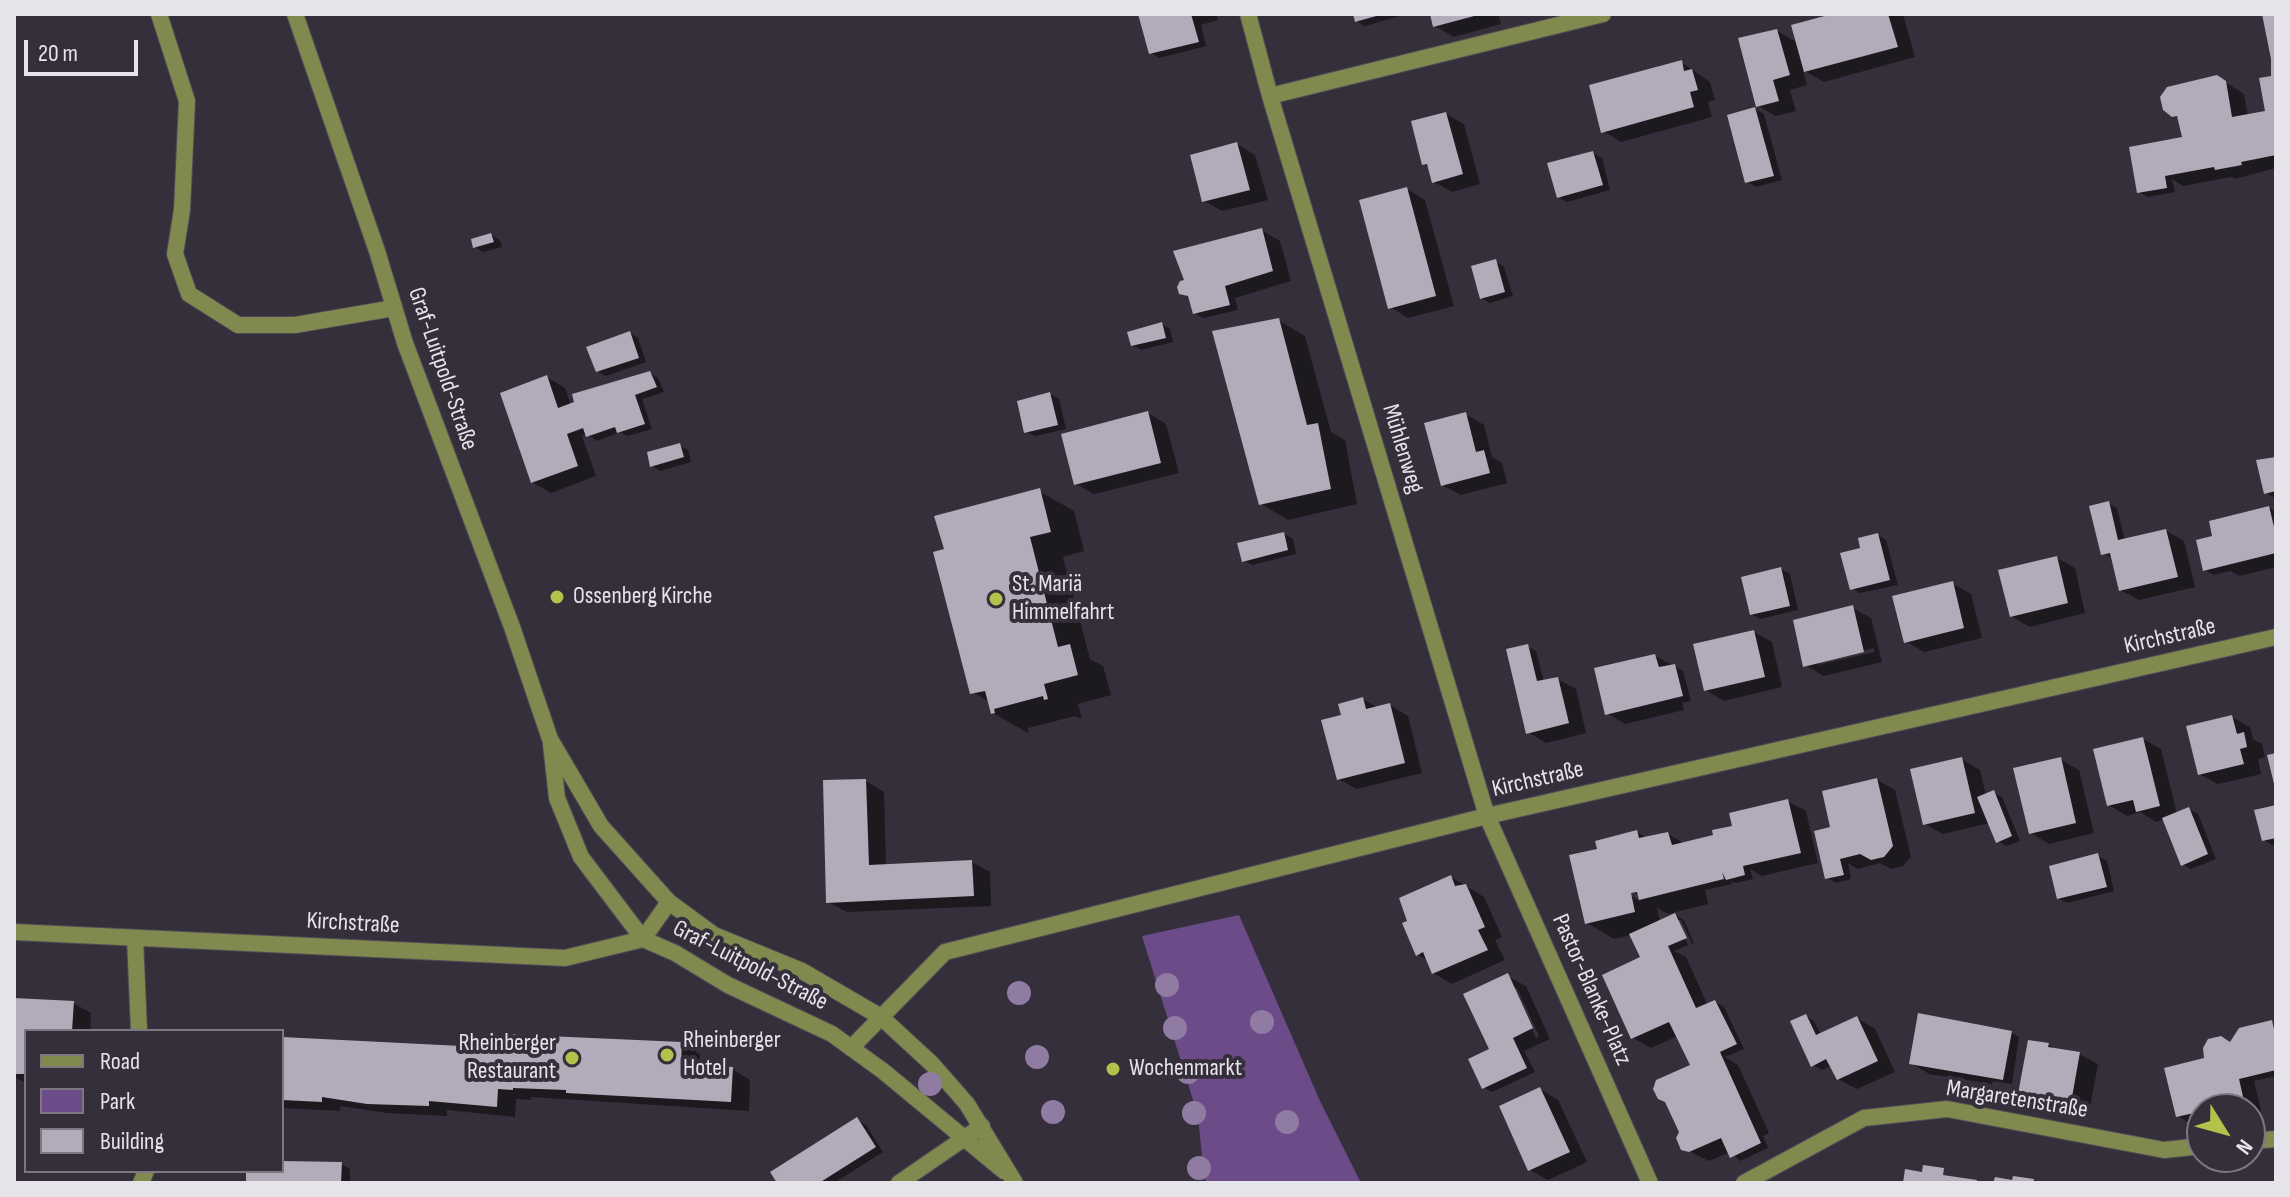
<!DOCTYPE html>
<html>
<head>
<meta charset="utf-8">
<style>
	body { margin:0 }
	#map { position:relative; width:2290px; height:1197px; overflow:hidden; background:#352f3b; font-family:"Sofia Sans Condensed",sans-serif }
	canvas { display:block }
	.frame { position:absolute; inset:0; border:16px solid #e6e3eb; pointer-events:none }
	.legend { position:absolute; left:24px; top:1029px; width:260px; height:144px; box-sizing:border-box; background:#352f3b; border:2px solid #7c7781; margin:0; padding:10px 14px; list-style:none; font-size:24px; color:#e6e3eb }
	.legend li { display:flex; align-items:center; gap:16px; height:40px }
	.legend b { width:40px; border:2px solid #7c7781 }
	.north { position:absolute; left:2186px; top:1093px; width:80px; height:80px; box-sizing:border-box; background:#352f3b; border:2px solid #7c7781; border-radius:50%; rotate:127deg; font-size:22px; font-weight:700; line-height:32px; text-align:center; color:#e6e3eb }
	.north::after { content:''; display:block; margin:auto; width:28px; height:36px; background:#b3c24b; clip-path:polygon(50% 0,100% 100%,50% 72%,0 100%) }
	.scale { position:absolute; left:24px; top:40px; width:114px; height:36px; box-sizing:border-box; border:4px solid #e6e3eb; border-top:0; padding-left:10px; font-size:24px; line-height:28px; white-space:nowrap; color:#e6e3eb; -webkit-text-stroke:6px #352f3b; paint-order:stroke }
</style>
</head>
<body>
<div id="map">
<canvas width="2290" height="1197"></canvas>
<div class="frame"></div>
<ul class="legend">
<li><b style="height:10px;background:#80894e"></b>Road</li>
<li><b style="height:22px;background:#6c4b89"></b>Park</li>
<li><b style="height:22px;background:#b2abba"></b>Building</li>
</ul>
<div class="north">N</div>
<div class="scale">20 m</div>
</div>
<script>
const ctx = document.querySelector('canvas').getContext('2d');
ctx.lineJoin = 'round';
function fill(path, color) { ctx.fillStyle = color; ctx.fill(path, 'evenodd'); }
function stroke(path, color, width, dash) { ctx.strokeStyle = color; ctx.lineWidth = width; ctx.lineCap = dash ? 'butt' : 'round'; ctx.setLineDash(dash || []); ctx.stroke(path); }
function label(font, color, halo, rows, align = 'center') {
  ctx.font = font + ' "Sofia Sans Condensed",sans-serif'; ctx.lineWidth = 8; ctx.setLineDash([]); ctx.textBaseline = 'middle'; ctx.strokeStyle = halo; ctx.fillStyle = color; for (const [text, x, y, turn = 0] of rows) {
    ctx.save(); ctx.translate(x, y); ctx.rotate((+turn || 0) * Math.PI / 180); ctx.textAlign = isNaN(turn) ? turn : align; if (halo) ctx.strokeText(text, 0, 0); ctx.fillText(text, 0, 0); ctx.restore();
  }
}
const green = new Path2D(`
	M1239,915L1320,1101L1361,1183H1207L1204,1177L1198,1116L1142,936Z`);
const shadow = new Path2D(`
	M1140,14H1216L1218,20L1201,25L1206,46L1159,58L1151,53Z
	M1355,14H1403V15L1365,26L1356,21Z
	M1432,14H1498L1501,24L1454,37L1435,26Z
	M1839,14H1903L1915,57L1824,82L1803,70L1807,85L1790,90L1796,111L1776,116L1758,106L1777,31L1798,43Z
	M2265,14H2276V168L2235,179L2231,177L2183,186L2172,179L2175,192L2148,197L2139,192L2184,139L2180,119L2164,109L2217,77L2244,94L2248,116L2267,113L2273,59Z
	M1681,62L1710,82L1715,100L1708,102L1712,117L1621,142L1603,131Z
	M1755,109L1764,114L1782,180L1756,187L1747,182Z
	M1446,114L1464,124L1480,184L1452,192L1434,182L1430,168L1424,164Z
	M1237,144L1255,155L1268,200L1222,211L1204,201Z
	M1593,153L1602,158L1610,190L1567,202L1558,197Z
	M1407,189L1425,200L1454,306L1408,318L1390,307Z
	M1261,230L1280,241L1291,281L1235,298L1238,310L1203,318L1195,313L1191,298L1181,293Z
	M491,235L500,240L502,247L483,252L475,247Z
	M1496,262L1504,267L1513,296L1490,303L1481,298Z
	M1278,320L1305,336L1331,432L1345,440L1357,504L1288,520L1261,504Z
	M1161,324L1170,329L1173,342L1141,350L1132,345Z
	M630,333L638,338L646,362L606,376L597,371Z
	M649,373L658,378L664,392L642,399L652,429L628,436L620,432L597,441L587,434L582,436L596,476L551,493L532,482L547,377L565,388L571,405Z
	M1050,394L1059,399L1066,429L1035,436L1026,432Z
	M1148,413L1166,424L1179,473L1094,494L1076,484Z
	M1465,414L1484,425L1492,457L1502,463L1507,483L1461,495L1442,485Z
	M679,445L688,450L691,462L660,471L652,466Z
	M2276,458V497L2275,498L2266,493Z
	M1039,491L1074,511L1084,551L1063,557L1090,659L1103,666L1111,695L1078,704L1082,719L1075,716L1028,728V733L993,713L990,702L974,693Z
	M2108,503L2117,508L2125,541L2166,531L2184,541L2195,587L2139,600L2120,590L2113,558L2103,553Z
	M2269,508L2276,512V567L2240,576L2230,571L2214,575L2205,570L2212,538Z
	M1284,534L1293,539L1296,554L1252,565L1243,560Z
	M1878,535L1886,540L1898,585L1860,593L1851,588L1862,550Z
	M2057,558L2075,568L2085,613L2030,627L2011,616Z
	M1781,569L1790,574L1798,610L1760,619L1751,614Z
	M1953,584L1971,594L1982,638L1924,652L1905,641Z
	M1852,608L1871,618L1882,662L1824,676L1805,665ZM1874,648V652L1818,665V661Z
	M1754,632L1772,642L1782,687L1724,701L1706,690Z
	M1527,646L1536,651L1544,682L1557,679L1576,689L1586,733L1546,743L1528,732Z
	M1655,656L1683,671L1691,701L1682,703L1684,710L1625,724L1607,713Z
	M1363,699L1378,708L1390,705L1408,716L1422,773L1357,789L1338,779L1344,717Z
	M2232,717L2250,727L2253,739L2262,744L2265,757L2258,759L2261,774L2218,784L2199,774Z
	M2143,739L2161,749L2177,814L2189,809L2198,814L2216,859L2191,869L2182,864L2165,819L2156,822L2140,812L2127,816L2109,805Z
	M1961,759L1980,770L1986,796L1994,793L2002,797L2020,841L2006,846L1998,841L1990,823L1943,834L1925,824Z
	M2060,759L2079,770L2094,833L2049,844L2031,833Z
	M1877,780L1895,790L1911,857L1903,866L1891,869L1880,863L1858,869L1848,863L1851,879L1836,883L1827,878L1833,828Z
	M866,781L884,792L886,866L972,862L990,872L991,906L847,912L828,902Z
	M1787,801L1806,811L1818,863L1762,876L1750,869L1753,879L1736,883L1731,881L1732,884L1705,890L1708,904L1668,914L1657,908L1660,922L1675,915L1684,920L1694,943L1692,944L1681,920H1676L1688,945L1674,951L1686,957L1708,1006L1715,1002L1724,1007L1744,1049L1725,1057L1738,1065L1769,1133L1763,1136L1768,1148L1740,1161L1730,1152L1709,1161L1683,1148L1695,1065L1678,1036L1651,1048L1633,1038L1644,958L1631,935L1614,939L1587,923L1599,850L1637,832L1648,839L1668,834L1685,844L1716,837ZM1623,886L1640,896V901L1621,890Z
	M2276,807V844L2272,845L2264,840Z
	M2098,856L2107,861L2114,891L2067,903L2058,898Z
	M1451,877L1484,897L1502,937L1495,940L1505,960L1452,984L1433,973L1428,960L1418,955Z
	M1507,976L1526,986L1550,1039L1524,1051L1535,1072L1492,1092L1483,1087ZM1512,988H1517L1539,1036L1536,1038Z
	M14,1000L73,1003L91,1013L90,1031H26V1083L14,1077Z
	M1806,1016L1814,1021L1821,1035L1857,1018L1875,1029L1895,1072L1857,1089L1838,1079L1832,1065L1822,1070L1813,1065Z
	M2272,1022L2276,1025V1076L2254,1081L2261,1111L2250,1114V1109H2202V1125L2196,1127L2178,1116L2206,1059Z
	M2011,1032L2019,1037L2012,1084L1993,1081L1992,1084L1929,1074L1911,1063Z
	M282,1040L503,1050L682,1044L700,1054L699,1068L732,1069L750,1080L749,1111L531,1097V1100L516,1099L515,1117L447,1110V1116L387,1113L340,1106V1111L282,1108Z
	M2048,1045L2057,1050L2079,1054L2098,1064L2089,1113L2038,1104L2020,1093Z
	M1540,1089L1558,1100L1587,1162L1548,1180L1530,1170Z
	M857,1120L866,1125L883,1152L834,1183H780Z
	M282,1163L341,1164L350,1169V1183H248V1171H282Z`);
const building = new Path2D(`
	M1138,14H1191L1199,42L1149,54Z
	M1353,14H1380V15L1355,22Z
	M1430,14H1478V15L1433,27Z
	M1832,14H1888L1898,47L1804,72L1791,25Z
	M2262,14H2276V155L2241,162L2242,165L2215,170L2214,167L2165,176L2167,188L2137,193L2129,147L2182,137L2177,116L2172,117L2163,110L2160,97L2167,87L2217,75L2226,81L2232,117L2265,111L2259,78L2271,76V59Z
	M1777,29L1790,75L1773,80L1779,101L1756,107L1738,38Z
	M1682,60L1684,71L1692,69L1698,90L1690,92L1694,107L1601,133L1589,85Z
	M1755,107L1774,176L1745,183L1727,115Z
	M1446,112L1463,174L1432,183L1427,164L1422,165L1411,121Z
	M1237,142L1250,190L1202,202L1190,155Z
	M1593,151L1603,185L1557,198L1547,163Z
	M1407,187L1436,296L1388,309L1359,200Z
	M1262,228L1273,271L1225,286L1230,305L1193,314L1188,296L1179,294L1177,287L1180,281L1184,280L1173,251Z
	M491,233L494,242L473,248L471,239Z
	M1496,259L1505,292L1480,299L1471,266Z
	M1279,318L1307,425L1318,423L1331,489L1259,505L1212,331Z
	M1162,322L1166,338L1131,346L1127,332Z
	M630,331L639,358L596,372L586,347Z
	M650,371L657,387L635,395L645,424L617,433L615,427L586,437L583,428L567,434L578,466L531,483L500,393L547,375L558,408L574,402L572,394Z
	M1050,392L1058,425L1024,433L1017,401Z
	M1148,411L1161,463L1074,485L1061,434Z
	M1466,412L1476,452L1484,450L1490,473L1441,486L1424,423Z
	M680,443L684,457L650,467L647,452Z
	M2276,457V491L2264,494L2256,460Z
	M1040,488L1051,532L1030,537L1058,647L1070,644L1078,675L1044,684L1048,699L1044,700L1043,696L994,709L995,713L991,714L985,691L970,694L933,552L944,549L934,516Z
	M2109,501L2118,540L2166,529L2178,577L2119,591L2110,553L2101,555L2089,506Z
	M2269,506L2276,535V553L2203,571L2196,540L2212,536L2209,521Z
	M1284,532L1288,550L1242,562L1237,543Z
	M1878,533L1890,580L1850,590L1840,553L1860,548L1858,538Z
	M2057,556L2068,603L2010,617L1998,570Z
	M1781,567L1790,606L1750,615L1741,577Z
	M1953,581L1964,628L1904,643L1892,596Z
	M1853,605L1864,652L1803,667L1793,620Z
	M1754,630L1765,677L1704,691L1693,644Z
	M1528,644L1537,681L1558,677L1569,723L1526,734L1506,649Z
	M1655,654L1659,667L1675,664L1683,696L1605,715L1594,668Z
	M1363,697L1366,709L1390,703L1405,763L1337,780L1321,720L1341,715L1338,704Z
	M2232,715L2237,734L2244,732L2247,747L2240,749L2244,764L2198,775L2186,726Z
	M2143,737L2160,806L2136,812L2133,800L2107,806L2093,749Z
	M2276,753V788H2275L2267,755Z
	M1962,757L1975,813L1923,825L1910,769Z
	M2061,757L2076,823L2029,834L2013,768Z
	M1877,778L1893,846L1884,857L1871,860L1860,854L1840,859L1844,875L1825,879L1814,831L1830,827L1822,791Z
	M866,779L869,865L972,860L974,896L826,903L823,780Z
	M1994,790L2012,836L1996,843L1977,797Z
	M1788,799L1801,853L1743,866L1745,875L1726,880L1722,872L1724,879L1639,900L1637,892L1631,893L1635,912L1585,924L1569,855L1597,849L1595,841L1637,830L1639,838L1668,832L1672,845L1713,835L1712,830L1732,826L1729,813Z
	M2276,805V838L2262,841L2254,810Z
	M2189,807L2208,854L2181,866L2162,818Z
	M2098,853L2107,887L2057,899L2049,866Z
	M1451,875L1455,886L1466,884L1485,927L1478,930L1488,950L1432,974L1423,952L1416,956L1402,923L1407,921L1399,898Z
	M1675,913L1687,938L1668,946L1696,1008L1715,1000L1737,1044L1720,1052L1761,1143L1730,1158L1721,1138L1689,1152L1681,1150L1676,1138L1679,1132L1665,1102L1658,1099L1653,1089L1656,1080L1690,1065L1669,1022L1631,1039L1602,975L1640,957L1629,934Z
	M1508,973L1533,1028L1513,1038L1527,1068L1482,1089L1468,1059L1489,1049L1463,994Z
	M14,998L74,1001L72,1031H26V1074H14Z
	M1918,1013L2012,1031L2003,1080L1909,1064Z
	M1806,1014L1816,1035L1857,1016L1878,1061L1837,1080L1826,1059L1811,1067L1790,1021Z
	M2272,1020L2276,1038V1070L2239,1079L2244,1101L2220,1106L2222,1109H2202V1120L2199,1112L2176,1117L2164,1068L2204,1058L2203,1048L2208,1039L2221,1036L2230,1042L2239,1028Z
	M501,1034L682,1042L681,1065L733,1067L731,1102L566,1093V1090L513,1088V1090L498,1089L497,1107L429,1101V1106L367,1104L322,1097V1102L282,1100V1037L501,1048Z
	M2028,1040L2049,1043L2048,1047L2080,1052L2071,1103L2018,1094Z
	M1540,1087L1570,1152L1528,1171L1499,1106Z
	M857,1117L876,1147L819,1183H777L770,1172Z
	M282,1161L342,1162L341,1183H246V1171H282Z
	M1923,1165L1944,1168L1943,1175L1977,1180L1976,1183H1903L1905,1169L1922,1172Z
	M2013,1176L2034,1179L2033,1183H1993L1995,1177L2012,1180Z`);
const service = new Path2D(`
	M159,14L187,101L182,210L175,254L189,294L238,325H295L394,308
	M899,1183L982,1126`);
const minor = new Path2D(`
	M1248,14L1270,96L1487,816L1650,1183
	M1270,96L1603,14
	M14,932L565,958L643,939L669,902
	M135,938L139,1031
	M851,1048L945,952L1487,816L2276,637
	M2250,1141L2276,1139
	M141,1183L146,1171
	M1744,1183L1864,1118L1947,1109L2164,1150L2202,1146`);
const tertiary = new Path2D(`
	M295,14L377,251L405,343L512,627L550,739L601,826L669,902L714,935L802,971L881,1017L932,1064L967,1104L1015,1183
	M551,744L557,798L581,857L643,939L675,953L728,985L832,1034L883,1071L1004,1171`);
const trees = [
	[1167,985],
	[1019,993],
	[1262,1022],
	[1175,1028],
	[1037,1057],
	[1188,1072],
	[930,1084],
	[1053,1112],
	[1194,1113],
	[1287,1122],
	[1199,1168]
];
const markers = [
	[557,597,8,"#b3c24b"],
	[996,599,8,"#b3c24b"],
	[667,1055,8,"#b3c24b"],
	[572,1058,8,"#b3c24b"],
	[1113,1069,8,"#b3c24b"]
];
const streetNames = [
	["Graf-Luitpold-Straße",442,369,71],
	["Mühlenweg",1402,449,73],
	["Kirchstraße",2170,637,-13],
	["Kirchstraße",1538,780,-13],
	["Kirchstraße",353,924,3],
	["Graf-Luitpold-Straße",750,966,27],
	["Pastor-Blanke-Platz",1591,990,66],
	["Margaretenstraße",2017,1100,9]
];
const poiNames = [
	["St. Mariä",1012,585],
	["Himmelfahrt",1012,613],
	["Ossenberg Kirche",573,597],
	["Rheinberger",683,1041],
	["Hotel",683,1069],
	["Rheinberger",556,1044,"right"],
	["Restaurant",556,1072,"right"],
	["Wochenmarkt",1129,1069]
];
fill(green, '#6c4b89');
fill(shadow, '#0007');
fill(building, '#b2abba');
stroke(service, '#514c57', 18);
stroke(minor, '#514c57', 18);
stroke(tertiary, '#514c57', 18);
stroke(service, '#80894e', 16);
stroke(minor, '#80894e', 16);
stroke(tertiary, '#80894e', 16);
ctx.fillStyle = '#907ba3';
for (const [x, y] of trees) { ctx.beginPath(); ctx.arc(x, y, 12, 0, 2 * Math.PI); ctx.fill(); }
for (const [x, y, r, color] of markers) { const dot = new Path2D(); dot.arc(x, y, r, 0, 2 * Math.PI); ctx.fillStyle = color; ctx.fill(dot); stroke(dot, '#352f3b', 3); }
label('24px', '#e6e3eb', '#352f3b', streetNames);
label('24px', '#e6e3eb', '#352f3b', poiNames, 'left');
</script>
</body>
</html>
